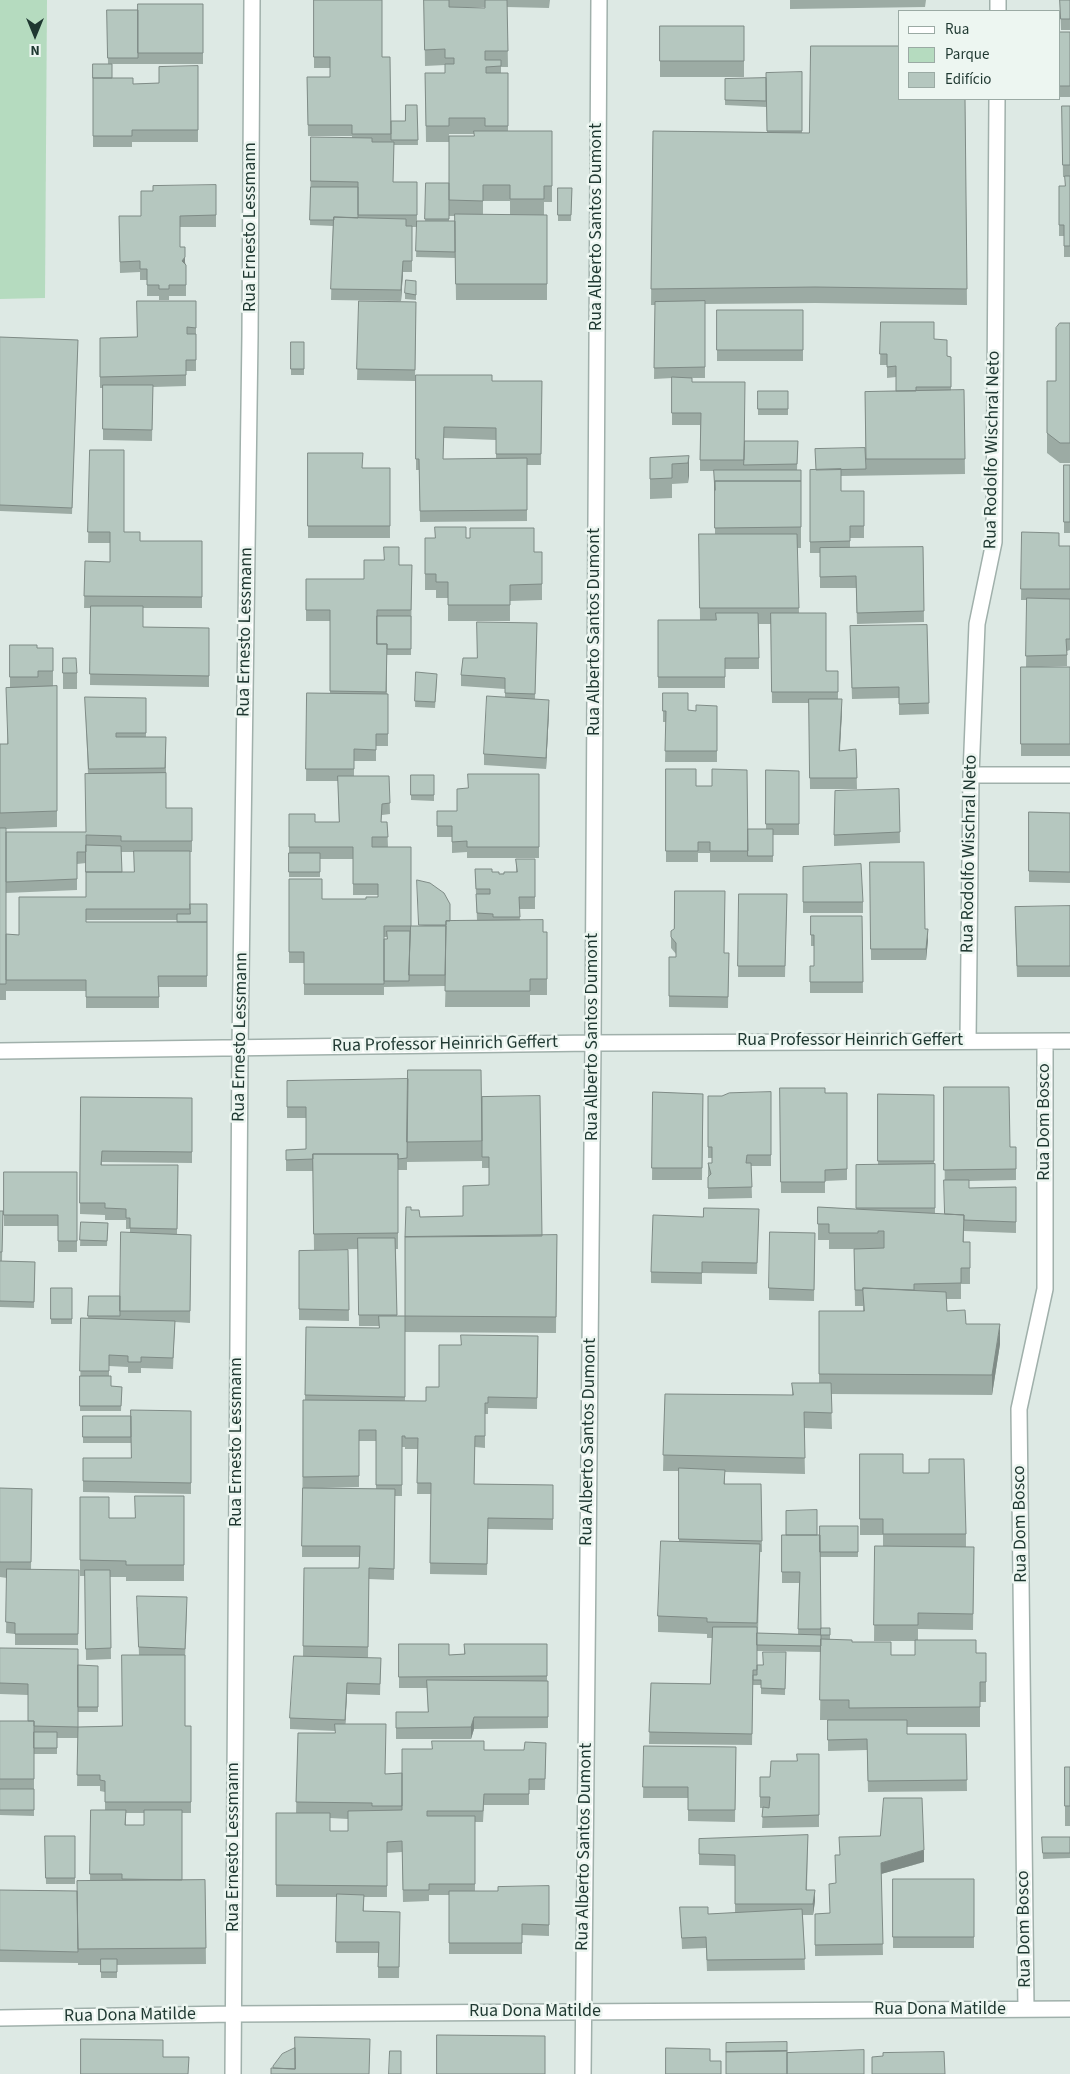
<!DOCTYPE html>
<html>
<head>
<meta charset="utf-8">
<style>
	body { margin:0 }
	#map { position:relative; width:1070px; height:2074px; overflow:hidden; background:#dde9e4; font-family:"Source Sans 3",sans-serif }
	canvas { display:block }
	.legend { position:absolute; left:898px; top:10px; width:162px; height:90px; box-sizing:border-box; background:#edf6f1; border:1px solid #9baaa4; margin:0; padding:6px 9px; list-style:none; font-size:15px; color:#1f3831 }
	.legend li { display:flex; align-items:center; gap:10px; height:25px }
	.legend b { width:25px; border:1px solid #9baaa4 }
	.north { position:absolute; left:10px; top:10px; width:50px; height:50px; -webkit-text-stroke:4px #edf6f1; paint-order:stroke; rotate:180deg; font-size:14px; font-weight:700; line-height:20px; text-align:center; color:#1f3831 }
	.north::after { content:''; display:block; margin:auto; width:18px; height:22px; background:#1f3831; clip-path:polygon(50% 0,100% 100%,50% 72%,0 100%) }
</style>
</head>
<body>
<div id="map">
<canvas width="1070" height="2074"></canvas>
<ul class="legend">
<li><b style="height:6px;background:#fff"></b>Rua</li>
<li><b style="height:14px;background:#b5dbbf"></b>Parque</li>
<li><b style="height:14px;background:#b5c7bf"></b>Edifício</li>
</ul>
<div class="north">N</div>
</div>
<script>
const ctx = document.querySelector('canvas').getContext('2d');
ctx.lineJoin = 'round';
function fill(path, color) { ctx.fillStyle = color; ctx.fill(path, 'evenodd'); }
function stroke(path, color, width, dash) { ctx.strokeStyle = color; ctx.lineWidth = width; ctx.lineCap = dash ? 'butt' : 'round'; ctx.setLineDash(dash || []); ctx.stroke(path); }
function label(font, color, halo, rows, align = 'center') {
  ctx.font = font + ' "Source Sans 3",sans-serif'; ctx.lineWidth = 5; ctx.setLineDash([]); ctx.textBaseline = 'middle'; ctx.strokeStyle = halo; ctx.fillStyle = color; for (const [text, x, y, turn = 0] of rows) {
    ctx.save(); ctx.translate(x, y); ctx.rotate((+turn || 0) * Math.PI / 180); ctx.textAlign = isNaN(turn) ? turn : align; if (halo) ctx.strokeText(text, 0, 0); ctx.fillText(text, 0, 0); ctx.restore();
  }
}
const green = new Path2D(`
	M0,0H47L45,298L0,299Z`);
const street = new Path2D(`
	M998,11V0
	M971,775H1070
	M968,1040L971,775L977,624L994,542L997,99
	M0,1051L593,1043L1070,1041
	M1026,2009L1019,1409L1045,1289V1042
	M0,2018L233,2014L1070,2009
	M233,2074L240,1048L250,336L252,0
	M583,2074L593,1043L599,0`);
const wall = new Path2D(`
	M314,0L382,57L391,121H405L417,105L418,145H394L393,182H417V221H425L426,183H449V142H426L425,73H445V65L425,66L424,0H550L549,8L507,7L508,67H501V73H508V131H552V202H544V215H547V300H456L455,230V258L416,257L417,227H412V272H403L401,301L331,300L333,226L310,225L311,137L352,138V136H308L307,77H330V68H314ZM449,7H485V8ZM449,134H474V136H449ZM483,201H510V215H483ZM449,216H455V221H449Z
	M790,0H926L925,7L790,9Z
	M1060,0H1070V30H1061Z
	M203,4V64H112V78L133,84L159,83L198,66V142H132V147H93V64H108L107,10H138Z
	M660,26H744V77H660Z
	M1059,32H1070V97H1059Z
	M802,72V133H809L965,99L967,305L815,303L705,304V378H692V382L745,441H798L797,470H801V548H797L799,613L826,671H838V699L842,711L840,751L856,749L857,789H810L809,703H772L771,624H759V669H725V688H658V620H700L699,534H715V501L714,471H700V425H672V378L654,379L655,305H651L653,131L767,132L766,84V107L725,105V79L766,78Z
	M1062,106H1070V257H1064V236H1059V186H1065V177H1063Z
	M216,185V227H180V247L186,265V296H169V300H159V296H147V280H140V272L120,273L119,216H141Z
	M558,188H572L571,221H558Z
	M416,281V300L405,299V293Z
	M196,301V371H186V386L153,387L152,441L103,440V388H100V338L137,337Z
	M359,301L416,302L415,381L357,380Z
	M717,310H803V361H717Z
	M881,322L934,339L947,356L951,357V391L964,390L965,474L841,476V491H864V538H850V548L923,547L924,622L857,624L856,588H820V553H810V470L866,467L865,392L896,391V377L887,378V365H880Z
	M1070,323V463H1060L1047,453V381H1056Z
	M0,337L78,340L72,514L0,511Z
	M291,342H304V375H291Z
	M416,375L492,381H542L541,465H527V521L420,522L419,470H416ZM444,438L496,440V459H443Z
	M758,391H788V415H758Z
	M90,450L124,532L140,541H202V608H143V627L209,628V687L90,685L91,608H84L85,561L110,562V543H88Z
	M308,453L363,468H390V538H308Z
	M689,456L688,483L672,484V498L650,499V458Z
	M1064,465H1070V533H1064Z
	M435,527L466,538L534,552H542V600L510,601V621H448V598H436V590H425V538H435Z
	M1022,532L1059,546H1070V650L1067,651V666L1042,667H1070V756H1021V667H1026L1027,600H1021Z
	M399,565H412L411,655H387V694H388V746H376V761H354V776H389L390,814L382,815L381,822H387L388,847L411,926H419L450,921L477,920L475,869L499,874L516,872V859H535V909H519L520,920L543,932H547V995H530V1007H445L446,975L445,986L384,987V995H304V963H289V879L322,899H366L378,897V895H353V859H320V877H289V814L315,822H339L338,781H306L307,693H330V621H306V579H364ZM384,937H387V939L384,944Z
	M537,623L535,699L549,711L546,769L484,765V754L505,697V689L461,686V675L477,658Z
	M927,625L929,714L899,715V698L852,699L850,637Z
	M10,645L37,648H53V687L57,686V827L6,829V832H86L88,774L85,697L146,698V737H166V808H192V852H190V904H207V987H159V1008H86V991H6V1000H0V744H7L10,688ZM121,852H134V872H122ZM86,863V897L19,935L6,934V893L77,890V864ZM86,920H177V922H86Z
	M63,658L77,673V689H63Z
	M416,672L437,679L435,708L415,707Z
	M663,693L688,710L696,711L717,706V762H665L666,722H663Z
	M666,769L696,786L748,829H766V770L799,771V835H773V862H710V853H698V862H666Z
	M539,774V858H467V852L452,853V837H437V811H457L468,788Z
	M411,775H434V801L411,800Z
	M899,789L900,843L834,846V835Z
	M1029,812L1070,813V883L1029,882Z
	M870,862L928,940L926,960H871Z
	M803,867L863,902V913H803Z
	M739,894H787L785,977H738Z
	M1070,906V977H1017L1015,919Z
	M811,916H862L863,993H810V966H814V946H811Z
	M671,931L724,953H729L728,1008L669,1007V957H676V954L671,948Z
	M287,1081L482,1097L542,1236L557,1235L556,1333L405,1332V1401H426L439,1387L461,1345L538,1336L537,1409L488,1408V1414H485V1448L475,1447L474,1484L553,1485V1530L488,1529L487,1575L430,1574L431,1494H417L418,1449H405V1447H402V1496H395L394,1580L369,1579L368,1658H381L380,1695L347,1694L345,1724L385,1774L402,1773L484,1750H524L546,1743L545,1790H529V1805H484L483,1822H475V1891H498L549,1886V1936L522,1935V1954H449V1895H429V1901L403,1902L402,1852L387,1853V1897H364V1911L400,1912L399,1978H378V1953H336L337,1897H276V1813H296L298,1733H335V1731L290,1729V1718L303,1656L304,1568H359L360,1557H302L303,1400H305L306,1327L379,1328V1326H359L358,1249L314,1250L313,1171H286V1150L306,1149V1118H287ZM482,1161V1168H489V1185L463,1216L420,1217L411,1210L405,1316H397L396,1249H398V1170H407V1162ZM359,1441H376V1489L323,1488L359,1487ZM330,1818L348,1819V1831H330Z
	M944,1087L1010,1147H1016V1180L969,1181V1188L1016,1187V1233L964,1231V1242H970V1284H961V1299H946L947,1311L966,1324L1000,1344L992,1395L831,1394L832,1429L804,1428L805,1474L725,1472V1484H761L762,1552H760L758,1633L798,1634L799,1583H782V1535H820L858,1526V1557H820L821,1629L830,1628V1639L852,1642L891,1655H915V1641H874L875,1546L883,1547V1535H860V1454L903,1473L966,1534V1547H974L973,1630L918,1629V1640L976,1653H986V1702H980V1727H907V1734H966L967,1791L868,1792L867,1750L828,1751V1720H820L821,1652L757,1651V1665H763L786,1652L785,1695L761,1694V1685H753V1681L752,1745L649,1744L651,1683L710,1684L712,1638H707V1634L658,1632V1616L679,1542V1471H663L665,1394L792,1395V1383H819V1311H863V1306H855L854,1249H861H829V1240H818V1207L856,1209V1165H878V1094L934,1095V1164H935V1214H945Z
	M780,1088L825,1093H847V1180L825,1181V1193H781Z
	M653,1092L703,1094L702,1180H652Z
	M771,1092V1166H751L752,1198L708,1199V1163H712V1158H708V1096H722Z
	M81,1097L192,1098V1163L102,1162V1165H178L177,1234L191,1235L190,1323L175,1322L173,1369L141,1368V1373H128V1367L109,1366V1376L111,1386L122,1387L121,1411H80L81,1318H88L89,1296H120L130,1232V1229H126V1220H105V1215L80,1214Z
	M4,1172H77V1252H58V1226H4Z
	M759,1209L757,1274L702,1273V1284L651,1283V1272L703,1217Z
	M0,1211H3L2,1261L35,1262L34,1308L0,1307Z
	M81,1222L108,1223L107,1246H80Z
	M815,1233L814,1301L769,1300V1288Z
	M348,1250L349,1321L299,1320V1251Z
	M51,1288H72V1324H51Z
	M191,1411V1494L83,1492V1458H131V1443H83V1416H131Z
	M0,1488L32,1489L31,1570H79L78,1645H15V1634L6,1633L7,1578L0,1577Z
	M184,1496V1581H126V1577H110L111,1659L86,1660L85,1576H80V1497L109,1518H135Z
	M137,1607L187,1608L185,1660V1726H191V1813H182V1880H205L206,1964L117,1965V1978H101V1965H78V1963L0,1962V1890L77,1891L90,1881L91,1810H105V1792L100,1791V1786H77L78,1738H57V1754H34V1816L0,1815V1721H28V1695L0,1694V1648L78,1670L98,1666V1712H78V1727L122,1726L139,1655ZM126,1813H144V1825H126Z
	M399,1644L449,1655L464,1654V1644H547V1681H548V1728L474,1729L471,1739H396V1712H428L427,1688H399Z
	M644,1746L736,1747L735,1822L688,1821V1798H643Z
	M819,1754V1827L762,1828L763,1808H760V1777H770Z
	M1065,1767H1070V1826H1065Z
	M808,1835L807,1890L815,1901L813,1915H803L805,1970L707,1971L706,1948L682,1949L680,1907L708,1914L735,1913V1866L699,1865V1839Z
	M45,1836H75V1884H46Z
	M1042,1837H1070V1858L1043,1859Z
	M924,1862L881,1874L883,1955L815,1956V1914L830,1913L836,1883Z
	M893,1879H974V1948H893Z`);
const shadedWall = new Path2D(`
	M185,257V268L182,261Z
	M403,261V272L401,301V290Z
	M689,456V476L688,483V463Z
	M842,699V711L839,762V751Z
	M549,700V711L546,769V758Z
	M928,929V940L926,960V949Z
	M1000,1324V1344L992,1395V1375Z
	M347,1683V1694L345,1731V1720Z
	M474,1717V1729L471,1739V1727Z
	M924,1850V1862L881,1874V1863Z
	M815,1890V1901L813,1915V1904Z`);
const building = new Path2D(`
	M314,0H382V57H390L391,134H352V125H308L307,77H330V57H314Z
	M424,0H449V7L485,8V0H507L508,51H485V60H501V66L486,67V73H508V126H485V118H449V126H426L425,73H445V64H454V58H445V49L425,50Z
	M1060,0H1070V19H1061Z
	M138,4H203V53H138Z
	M107,10H138V58H108Z
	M660,26H744V61H660Z
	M1059,32H1070V86H1059Z
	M811,46H899V99H965L967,289L815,287L651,289L653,131L809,133Z
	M93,64H112V78H93Z
	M198,66V130H132V136H93V78H133V84L159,83V67Z
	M802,72V131H767L766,73Z
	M766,78V101L725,100V79Z
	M406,105H417L418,140H391V121H405Z
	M1062,106H1070V165H1063Z
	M474,131H552V186H544V199H510V185H483V201L449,200V136H474Z
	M311,137L372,138V142H394L393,182H417V215H358V182L311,181Z
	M1065,176H1070V246H1064V225H1059V186H1065Z
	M426,183H449V219H425Z
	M216,185V215L180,216V247H185V257L182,261L186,265V285H169V289H159V285H147V269H140V261L120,262L119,216H141V191H153V186Z
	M311,187H358V218L334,217V220H310Z
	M558,188H572L571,215H558Z
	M455,214L547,215V284H456Z
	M334,217L406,219V226H412V261H403L401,290L331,289Z
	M417,221H455V252L416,251Z
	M406,280L416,281V295L405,293Z
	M137,301H196V328L187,327V334H196V360H186V375L100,377V338L137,337Z
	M359,301L416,302L415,370L357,369Z
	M705,301V367L654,368L655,302Z
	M717,310H803V350H717Z
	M881,322H934V339L947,340V356L951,357V387H916V391H896V366L887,367V354H880Z
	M1060,323H1070V443H1060L1047,433V381H1056V328Z
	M0,337L78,340L72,508L0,505Z
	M291,342H304V369H291Z
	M416,375H492V381H542L541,454H496V428L444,427L443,459L527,458V510L420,511L419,459H416Z
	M672,377L692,378V382H745L744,460H700L701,413H672Z
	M103,385H153L152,430L103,429Z
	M964,390L965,459H866L865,392Z
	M758,391H788V409H758Z
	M745,441H798L797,464L744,465Z
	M865,448L866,469L816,470L815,449Z
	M90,450H124V532H140V541H202V597L84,596L85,561L110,562V532H88Z
	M308,453H363L362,468H390V526H308Z
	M689,456L688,463L672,464V478L650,479V458Z
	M1064,465H1070V522H1064Z
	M841,469V491H864V526H850V541L810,542V470Z
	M714,470H801V481H715V490Z
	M715,481H801V527L715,528Z
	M435,527H466V538H470V528H534V552H542V584L510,585V605H448V582H436V574H425V538H435Z
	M1022,532L1059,533V546H1070V589H1021Z
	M699,534H797L799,608H700Z
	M384,547H399V565H412L411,610H377V644H387L386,692L330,691V610H306V579H364V560H384Z
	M923,547L924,611L857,613L856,576L820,577V548Z
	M1027,598L1070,599V639H1066L1067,655L1026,656Z
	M91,606H143V627L209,628V676L90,674Z
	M716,613H758L759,658H725V677H658V620H716Z
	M771,613H826V671H838V692H772Z
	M377,616H411V649H387V644H377Z
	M477,622L537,623L535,694L505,693V678L461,675L463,658H477Z
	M927,625L929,703L899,704V687L852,688L850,626Z
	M10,645H37V648H53V671H38V677H10Z
	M63,658H76L77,673H63Z
	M1021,667H1070V744H1021Z
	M416,672L437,674L435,702L415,701Z
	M57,686V811L0,813V744H8L6,688Z
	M307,693L388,694V734H376V750L354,749V769H306Z
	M663,693H688V710L696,711V705L717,706V751H665L666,711H663Z
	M487,696L549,700L546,758L484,754Z
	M85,697L146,698V733H116V737H166L165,768L89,769Z
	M809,699H842L839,751L856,749L857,778H810Z
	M666,769H696V786H712V769L747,770L748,851H710V842H698V851H666Z
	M766,770L799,771V824H766Z
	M166,773V808H192V841H121V836L86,835V852H77V879L6,882V832H86L85,774Z
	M468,774H539V847H467V841L452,842V826H437V811H457V789L468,788Z
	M411,775H434V795H411Z
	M338,776H389L390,803L382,804L381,822H387L388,837H372V847H411V926H384V984H304V952H289V879H322V899H366V897H378V884H353V847H289V814H315V822H339Z
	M899,789L900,832L834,835L835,791Z
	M1029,812L1070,813V872L1029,871Z
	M0,828H6V984H0Z
	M748,829H773V856H748Z
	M86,845L121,846L122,872H86Z
	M134,851H190V909H86V922H207V976H158L159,997H86V980H6V934L19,935V897H86V872H134Z
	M289,853H320V872H289Z
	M516,859H535V897H519L520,917H493V914L477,913L476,894H490V889H476L475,869H492V872H499V874H504V872H517Z
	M870,862H924L925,929H928L926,949H871Z
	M861,864L863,902H803V867Z
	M417,880L430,883L444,893L450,904V921H446V925H419Z
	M675,891H725L724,953H729L728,997L669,996V957H676V943L671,937V931L674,929Z
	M739,894H787L785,966H738Z
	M190,904H207V922H177V914H190Z
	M1070,906V966H1017L1015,907Z
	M811,916H862L863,982H810V966H814V935H811Z
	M543,920V932H547V979H530V991H445L446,921Z
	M411,926H446L445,975H409Z
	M387,931H410L409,981H384V939H387Z
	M408,1070H481L482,1141L407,1142Z
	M408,1079L407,1158L398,1159V1154H313V1159L286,1160V1150L306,1149V1107H287V1081Z
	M944,1087H1009L1010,1147H1016V1169L944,1170Z
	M780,1088H825V1093H847V1169L825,1170V1182H781Z
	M653,1092L703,1094L702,1168H652Z
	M771,1092V1155H747L746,1163H751L752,1187L708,1188V1177L711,1174L708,1163H712V1147H708V1096H722L729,1093Z
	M878,1094L934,1095V1161H878Z
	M540,1096L542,1236L405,1237L406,1207H411V1210H419L420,1217L463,1216V1186L489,1185V1157H482V1097Z
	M81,1097L192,1098V1152L102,1151L101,1165H178L177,1229L130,1228V1218H126V1209L105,1208V1203H80Z
	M313,1154H398V1233L314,1234Z
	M935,1164V1208H856V1165Z
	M4,1172H77V1241H58V1215H4Z
	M944,1180H969V1188L1016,1187V1222L964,1220V1215L945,1214Z
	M818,1207L964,1215L963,1242H970V1268H961V1283L914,1284V1290L863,1288V1290H855L854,1249L884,1248V1231H878V1233H829V1224H818Z
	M704,1208L759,1209L757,1263L702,1262V1273L651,1272L653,1215L703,1217Z
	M0,1211H3L2,1252H0Z
	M81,1222L108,1223L107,1241L80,1240Z
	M121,1232L191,1235L190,1311H120Z
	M770,1232L815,1233L814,1290L769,1288Z
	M557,1235L556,1317L405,1316V1237Z
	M358,1238H395L397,1315H359Z
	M348,1250L349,1310L299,1309V1251Z
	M0,1261L35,1262L34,1302L0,1301Z
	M51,1288H72V1319H51Z
	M863,1288L946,1292L947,1311L965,1310L966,1324H1000L992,1375L819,1374V1311H864Z
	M89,1296H120V1316H88Z
	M379,1316H405V1397L305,1395L306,1327L379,1328Z
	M81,1318L175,1321L173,1358L141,1357V1362H128V1356L109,1355V1371H80Z
	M461,1335L538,1336L537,1398L488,1397V1403H485V1436H475L474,1484L553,1485V1519L488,1518L487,1564L430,1563L431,1483H417L418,1438H405V1436H402V1485H376V1430H359V1476L303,1477V1400L426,1401V1387H439V1345H461Z
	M80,1376H111V1386L122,1387L121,1406H80Z
	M792,1383H831L832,1413L804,1412L805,1458L663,1455L665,1394L793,1395Z
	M131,1410L191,1411V1483L83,1481V1458H131Z
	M83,1416H131V1437H83Z
	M860,1454H903V1473H929V1459H964L966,1534H883V1519H860Z
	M679,1468L725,1470L724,1484H761L762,1541L679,1539Z
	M0,1488L32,1489L31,1562H0Z
	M303,1488L395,1489L394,1569L369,1568L368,1647L303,1646L304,1568H359L360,1546H302Z
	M135,1496H184V1565H126V1561L80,1560V1497H109V1518H135Z
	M817,1510V1535H786V1511Z
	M820,1526H858V1552H820Z
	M782,1535H820L821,1629H798L800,1572H782Z
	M661,1541L760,1544L757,1623L707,1622V1618L658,1616Z
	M875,1546L974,1547L973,1614L918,1613V1625H874Z
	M7,1569L79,1570L78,1634H15V1623L6,1622Z
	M85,1570H110L111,1648L86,1649Z
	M137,1596L187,1597L185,1649L139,1647Z
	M713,1627H757V1670H753L752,1734L649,1732L651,1683L710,1684Z
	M821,1628H830V1635H821Z
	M757,1633L821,1635V1646L757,1645Z
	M821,1639L852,1640V1642H891V1655H915V1640H976V1653H986V1682H980V1707L849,1708V1700H820Z
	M399,1644H449V1655L465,1654L464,1644H547V1676L399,1677Z
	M0,1648L78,1649V1727L34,1726V1721H28V1684L0,1683Z
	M763,1652H786L785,1689L761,1688V1680H753V1675H757V1665H763Z
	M122,1655H185V1726H191V1802H105V1781L100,1780V1775H77L78,1727L122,1726Z
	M294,1656L381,1658L380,1684L347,1683L345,1720L290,1718Z
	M78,1665L98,1666V1707H78Z
	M427,1680L548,1681V1717H474L471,1727L396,1728V1712H428Z
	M828,1720H907V1734H966L967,1780L868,1781L867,1739L828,1740Z
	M0,1721H34V1779H0Z
	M335,1724H386L385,1774L402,1773V1806H372V1803L296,1802L298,1733H335Z
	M34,1732H57V1748H34Z
	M432,1741H484V1750H524L525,1742L546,1743L545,1779H529V1794H484L483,1811H427V1816H475V1884H429V1890H403L402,1841L387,1842V1886L276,1885V1813H330V1831H348V1811L402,1810V1749H432Z
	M644,1746L736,1747L735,1810H688V1787H643Z
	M797,1754H819V1815L762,1817L763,1807L769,1808L770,1797H760V1777H770L771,1761H797Z
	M1065,1767H1070V1806H1065Z
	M0,1789H34V1810H0Z
	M884,1798H922L924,1850L881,1863L883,1944L815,1945V1914L830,1913L829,1884L836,1883L835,1855H840L839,1837L880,1836Z
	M91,1810H126L125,1825H144V1810H182V1880L122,1879V1874H90Z
	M808,1835L806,1890H815L813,1904H735V1855L699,1854V1839Z
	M45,1836H75V1878H46Z
	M1042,1837H1070V1853H1043Z
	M893,1879H974V1937H893Z
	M205,1880L206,1948L78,1949L77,1881Z
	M549,1886V1925L522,1924V1943H449V1891H498V1887Z
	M0,1890L77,1891L78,1952L0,1950Z
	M337,1894L364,1895L363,1911L400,1912L399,1967H378L379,1942H336Z
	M680,1907H708V1914L802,1909L805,1959L707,1960L706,1937L682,1938Z
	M101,1959H117V1972H101Z
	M437,2035L545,2036V2074H437Z
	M295,2037L370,2039L369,2074H271V2068L295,2069Z
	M81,2039L163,2040V2057H189L188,2074H81Z
	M787,2042V2051L726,2052V2043Z
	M295,2048V2069L273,2068V2066L282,2054Z
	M666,2048L710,2049V2061H721V2074H666Z
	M864,2050V2074H787V2053Z
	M390,2051H401V2074H389Z
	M787,2051V2074H726V2052Z
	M944,2052L945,2074H872V2057L883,2056V2053Z`);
const streetNames = [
	["Rua Ernesto Lessmann",251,227,-90],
	["Rua Alberto Santos Dumont",597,227,-90],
	["Rua Rodolfo Wischral Neto",993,450,-89],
	["Rua Ernesto Lessmann",246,632,-89],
	["Rua Alberto Santos Dumont",595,632,-90],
	["Rua Rodolfo Wischral Neto",970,854,-89],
	["Rua Ernesto Lessmann",241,1037,-89],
	["Rua Alberto Santos Dumont",593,1037,-90],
	["Rua Professor Heinrich Geffert",850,1041],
	["Rua Professor Heinrich Geffert",445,1045,-1],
	["Rua Dom Bosco",1045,1122,-90],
	["Rua Ernesto Lessmann",237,1442,-90],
	["Rua Alberto Santos Dumont",589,1442,-89],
	["Rua Dom Bosco",1021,1524,-91],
	["Rua Ernesto Lessmann",234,1847,-90],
	["Rua Alberto Santos Dumont",585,1847,-89],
	["Rua Dom Bosco",1025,1929,-91],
	["Rua Dona Matilde",940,2010],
	["Rua Dona Matilde",535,2012],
	["Rua Dona Matilde",130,2016,-1]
];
fill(green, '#b5dbbf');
stroke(street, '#a0b0ab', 18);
stroke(street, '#fff', 15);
fill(wall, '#9caba4');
fill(shadedWall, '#7f8b86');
fill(building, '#b5c7bf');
stroke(building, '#7f8b86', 1);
label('18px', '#1f3831', '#edf6f1', streetNames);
</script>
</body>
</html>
